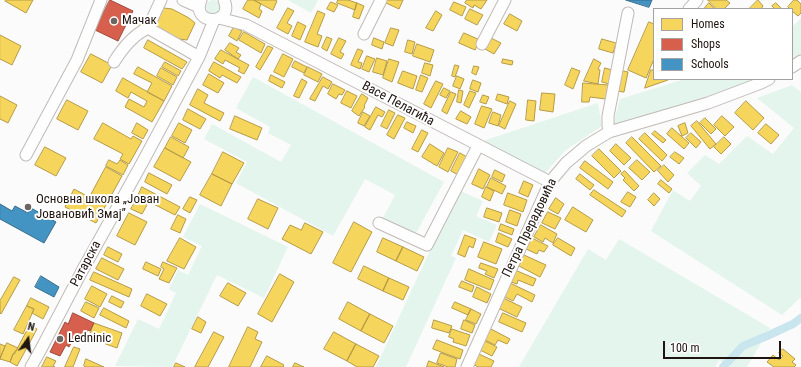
<!DOCTYPE html>
<html>
<head>
<meta charset="utf-8">
<style>
	body { margin:0 }
	#map { position:relative; width:801px; height:367px; overflow:hidden; background:#fbfbfb; font-family:"Roboto Condensed",sans-serif }
	canvas { display:block }
	.legend { position:absolute; left:653px; top:8px; width:140px; height:72px; box-sizing:border-box; background:#fff; border:1px solid #a5a19f; margin:0; padding:5px 7px; list-style:none; font-size:12px; color:#1f140f }
	.legend li { display:flex; align-items:center; gap:8px; height:20px }
	.legend b { width:20px; border:1px solid #a5a19f }
	.north { position:absolute; left:8px; top:319px; width:40px; height:40px; -webkit-text-stroke:3px #fff; paint-order:stroke; rotate:14deg; font-size:11px; font-weight:700; line-height:16px; text-align:center; color:#1f140f }
	.north::after { content:''; display:block; margin:auto; width:14px; height:18px; background:#1f140f; clip-path:polygon(50% 0,100% 100%,50% 72%,0 100%) }
	.scale { position:absolute; left:663px; top:341px; width:118px; height:18px; box-sizing:border-box; border:2px solid #1f140f; border-top:0; padding-left:5px; font-size:12px; line-height:14px; white-space:nowrap; color:#1f140f; -webkit-text-stroke:3px #fff; paint-order:stroke }
</style>
</head>
<body>
<div id="map">
<canvas width="801" height="367"></canvas>
<ul class="legend">
<li><b style="height:11px;background:#f6d55c"></b>Homes</li>
<li><b style="height:11px;background:#d6604d"></b>Shops</li>
<li><b style="height:11px;background:#4393c3"></b>Schools</li>
</ul>
<div class="north">N</div>
<div class="scale">100 m</div>
</div>
<script>
const ctx = document.querySelector('canvas').getContext('2d');
ctx.lineJoin = 'round';
function fill(path, color) { ctx.fillStyle = color; ctx.fill(path, 'evenodd'); }
function stroke(path, color, width, dash) { ctx.strokeStyle = color; ctx.lineWidth = width; ctx.lineCap = dash ? 'butt' : 'round'; ctx.setLineDash(dash || []); ctx.stroke(path); }
function label(font, color, halo, rows, align = 'center') {
  ctx.font = font + ' "Roboto Condensed",sans-serif'; ctx.lineWidth = 4; ctx.setLineDash([]); ctx.textBaseline = 'middle'; ctx.strokeStyle = halo; ctx.fillStyle = color; for (const [text, x, y, turn = 0] of rows) {
    ctx.save(); ctx.translate(x, y); ctx.rotate((+turn || 0) * Math.PI / 180); ctx.textAlign = isNaN(turn) ? turn : align; if (halo) ctx.strokeText(text, 0, 0); ctx.fillText(text, 0, 0); ctx.restore();
  }
}
const green = new Path2D(`
	M206 7a7 7 0 1 1 14 0a7 7 0 1 1-14 0Z
	M288,0H318L311,13Z
	M801,18V55L792,60V27Z
	M253,77L444,182L415,235L383,218L395,195L365,179L333,236L236,183L247,162L204,139L212,124L281,162L291,145L268,133L270,127L236,108Z
	M685,79H756L716,96L613,125L620,99Z
	M792,85L801,92V297L782,315L651,231L673,190L690,201L701,186L687,173L705,155L719,164L747,136L773,154L794,128L757,98Z
	M598,103L602,126L566,150L545,173L483,141Z
	M458,190L483,201L476,216L497,225L489,242L463,230L451,256L456,258L406,367H376Z
	M200,204L288,247L264,298L217,275L172,367L115,366L138,319L159,329L176,293L169,289L178,270L188,275L202,246L183,237Z
	M619,239L770,328L747,367H731L719,360L715,367H519L588,249L606,260Z`);
const homes = new Path2D(`
	M6,0H33L26,13L5,1Z
	M248,0H254L261,4L259,9L262,11L259,18L243,9Z
	M254,0H275L277,1L273,10Z
	M338,0H348L357,3L355,10L337,3Z
	M387,0H403L399,9L386,3Z
	M467,0H487L481,9L474,5L473,8L465,3Z
	M708,0H726L730,3L724,9H717Z
	M758,0L763,6L761,9H749Z
	M794,0H797L801,4V13L798,16L792,11V9H790L788,7Z
	M331,2L338,5L334,12L327,9Z
	M454,2L466,7L462,16L450,10Z
	M357,3L364,6L359,19L353,17Z
	M709,3L715,9H704Z
	M776,3L782,9H775L772,6Z
	M164,8L172,9L189,18L195,23L187,40L179,39L162,31L156,25Z
	M288,8L294,11L287,23L292,26L288,34L277,28Z
	M470,9L483,15L477,25L465,19Z
	M318,11L325,14L317,34L322,36L318,47L305,42Z
	M436,11L442,15L433,31L426,28Z
	M510,14L522,21L517,31L504,24Z
	M139,16L145,20L141,28L134,23Z
	M298,22L306,26L300,40L292,36Z
	M649,22L654,24V59L646,78L628,70Z
	M234,27L242,31L237,41L229,36Z
	M391,28L399,30L393,46L385,43Z
	M244,32L265,44L261,53L239,40Z
	M464,33L480,40L475,50L459,43Z
	M0,35L21,46L12,65L0,59Z
	M327,37L332,39L327,51L322,48Z
	M339,38L346,41L340,52L344,54L341,59L331,54Z
	M374,38L384,42L382,49L372,45Z
	M491,38L501,43L494,54L485,49Z
	M602,39L616,43L613,53L599,49Z
	M148,40L187,62L182,69L144,48Z
	M408,40L415,42L412,54L405,52Z
	M230,43L239,48L236,52L241,55L238,59L225,50Z
	M417,44L434,50L430,62L413,56Z
	M268,46L273,48L260,70L256,67Z
	M358,49L363,51L358,62L362,63L360,69L351,65Z
	M221,50L249,65L244,74L238,71L240,68L225,60L223,64L215,59Z
	M91,54L112,65L102,83L81,72Z
	M283,54L293,59L284,77L274,72Z
	M367,56L375,59L369,72L362,69Z
	M377,58L387,61L383,75L373,72Z
	M389,59L399,62L392,82L383,78Z
	M503,59L513,61L512,65L502,63Z
	M594,59L601,63L598,69L600,70L598,84L584,81Z
	M295,61L307,67L304,73L292,67Z
	M165,62L181,71L178,76L162,67Z
	M214,62L241,77L237,83L222,75L220,78L209,71Z
	M425,63L433,65L430,76L422,73Z
	M455,65L459,66L455,77L452,76Z
	M474,66L479,67L476,75L472,73Z
	M138,67L172,86L164,101L147,92L152,83L134,74Z
	M308,67L322,74L318,82L304,75Z
	M161,68L177,77L173,85L157,76Z
	M572,68L580,71L573,89L565,85Z
	M605,68L612,70L609,84L602,82Z
	M619,70L628,72L624,92L616,91Z
	M651,70H654V79H668V80L645,88Z
	M403,71L417,76L413,89L398,83Z
	M209,74L224,83L218,93L203,85Z
	M271,75L285,82L282,88L269,81Z
	M421,75L428,78L422,92L416,90Z
	M457,76L464,79L460,89L453,86Z
	M323,77L332,82L328,89L323,86L315,101L310,99Z
	M123,78L164,101L152,122L125,107L129,99L144,107L147,101L131,92L128,98L116,91Z
	M302,79L307,82L299,98L294,96Z
	M473,80L481,83L478,92L470,89Z
	M436,81L443,84L431,108L424,104Z
	M583,83L608,85L606,99L590,97L589,102H582Z
	M333,84L345,90L342,95L339,94L336,99L328,94Z
	M444,88L450,91L446,98L440,95Z
	M198,89L208,95L204,103L224,113L220,121L190,105Z
	M459,90L463,91L461,103L457,102Z
	M347,91L357,96L351,108L341,103Z
	M470,91L476,93L469,108L464,105Z
	M451,92L456,94L447,114L442,111Z
	M542,93L555,94L553,112L540,110Z
	M362,94L368,98L364,106L365,107L359,116L352,111Z
	M498,94L509,97L507,104L496,100Z
	M483,95L489,97L486,104L480,102Z
	M0,96L17,105L8,123L0,119Z
	M67,100L88,111L78,130L57,119Z
	M528,100L536,101L534,121L526,120Z
	M510,101L516,104L505,129L499,126Z
	M746,101L764,118L753,130L735,113Z
	M482,106L492,109L484,128L475,124Z
	M376,107L385,112L382,117L378,115L370,130L365,127Z
	M188,109L206,119L200,129L183,120Z
	M389,110L395,113L387,129L381,126Z
	M461,111L471,117L467,124L456,119Z
	M363,112L370,116L364,126L358,123Z
	M493,112L501,115L498,126L489,123Z
	M398,115L405,118L394,139L387,135Z
	M235,116L262,128L257,140L230,129Z
	M722,116L734,127L725,136L714,125Z
	M705,118L716,129L711,134L700,123Z
	M697,121L716,144L710,149L691,126Z
	M407,122L416,126L413,133L404,128Z
	M103,123L131,139L133,136L142,141L129,164L120,159L123,154L94,139Z
	M137,123L148,130L143,139L132,133Z
	M179,123L192,130L185,143L172,136Z
	M685,123L688,133L682,136L678,126Z
	M766,124L779,135L771,144L758,133Z
	M672,128L689,143L684,149L667,134Z
	M422,130L428,133L418,152L412,149Z
	M655,131L666,140L663,143L652,134Z
	M645,133L667,155L662,161L639,139Z
	M691,133L701,142L696,148L686,138Z
	M171,137L189,147L183,158L165,148Z
	M632,137L661,166L654,172L626,143Z
	M724,137L731,144L721,154L714,147Z
	M430,144L444,153L437,166L422,157Z
	M616,144L631,158L624,165L610,151Z
	M45,147L66,158L56,176L35,165Z
	M165,148L191,162L180,181L154,167Z
	M448,148L458,152L448,172L439,167Z
	M599,149L621,171L614,178L592,156Z
	M223,152L244,163L232,184L212,174Z
	M675,152L684,158L679,164L670,157Z
	M460,153L467,157L458,175L451,171Z
	M109,160L117,164L120,160L128,165L123,175L106,166Z
	M637,160L650,172L642,180L629,168Z
	M585,161L613,182L608,189L580,168Z
	M664,165L674,175L668,182L658,171Z
	M106,167L122,176L96,223L65,207L74,189L89,197Z
	M479,169L490,175L483,189L472,184Z
	M495,170L505,175L502,182L492,177Z
	M625,171L639,186L634,191L623,180L625,178L621,174Z
	M149,173L172,185L167,194L145,182Z
	M212,174L232,184L221,206L200,195Z
	M580,174L594,185L590,190L576,179Z
	M491,178L506,186L502,194L487,187Z
	M661,180L672,189L669,193L658,184Z
	M524,181L533,185L528,197L519,193Z
	M142,187L180,207L175,215L138,196Z
	M486,187L494,191L490,201L482,197Z
	M594,190L626,211L622,217L590,195Z
	M628,192L636,197L630,207L621,202Z
	M508,193L527,200L523,212L504,205Z
	M654,193L660,199L654,206L648,200Z
	M190,197L197,200L190,213L183,209Z
	M556,198L564,204L558,214L549,209Z
	M137,199L147,205L142,214L131,209Z
	M258,199L278,208L268,229L248,219Z
	M573,207L593,220L586,232L565,220Z
	M487,208L502,213L499,222L484,217Z
	M510,210L521,214L517,226L506,222Z
	M548,212L561,218L555,229L542,223Z
	M129,213L147,222L135,245L117,236Z
	M178,215L186,219L180,233L171,229Z
	M354,222L372,232L351,272L333,263Z
	M305,223L323,232L311,254L282,239L290,225L301,230Z
	M501,224L514,229L512,235L499,230Z
	M541,225L557,234L553,243L545,238L543,242L534,237Z
	M499,233L512,239L508,247L496,242Z
	M465,235L476,239L473,248L469,246L465,257L458,254Z
	M180,238L196,247L184,269L167,261Z
	M383,238L403,247L396,261L377,252Z
	M532,238L548,246L544,252L539,250L537,254L526,249Z
	M558,238L575,248L571,256L553,245Z
	M484,242L502,249L496,264L478,257Z
	M108,247L122,254L118,262L104,255Z
	M403,247L424,257L417,271L396,261Z
	M524,255L546,265L540,277L519,266Z
	M102,258L124,269L118,280L96,269Z
	M146,262L161,269L158,276L143,269Z
	M163,262L177,268L169,283L159,279L164,269L161,267Z
	M481,263L498,269L494,278L485,274L487,271L479,268Z
	M364,266L389,278L383,291L358,279Z
	M469,269L494,280L490,290L465,280Z
	M515,270L536,279L533,286L518,280L517,284L511,282Z
	M94,272L132,289L129,297L90,280Z
	M280,274L294,282L272,322L258,314Z
	M14,277L20,280L1,314L0,313V301Z
	M389,278L409,287L403,300L383,291Z
	M462,281L474,286L472,292L459,287Z
	M228,283L246,293L238,306L220,296Z
	M510,283L535,295L532,302L517,294L513,301L503,296Z
	M92,286L107,294L100,307L85,299Z
	M477,287L491,294L487,303L473,297Z
	M147,294L167,304L160,316L141,306Z
	M112,296L124,302L121,308L109,302Z
	M31,298L49,307L43,319L32,313L34,309L27,306Z
	M503,298L522,307L517,317L498,308Z
	M86,302L99,308L94,318L81,311Z
	M348,302L370,314L361,331L339,319Z
	M455,302L471,309L468,315L452,308Z
	M27,306L34,309L23,334L14,330Z
	M104,308L129,321L126,328L100,315Z
	M471,309L481,314L476,324L466,320Z
	M503,313L526,323L522,332L499,322Z
	M370,314L393,326L384,343L361,331Z
	M198,317L206,322L201,333L192,329Z
	M434,320L452,326L449,333L432,328Z
	M464,320L475,325L472,333L461,329Z
	M94,323L122,333L117,348L89,338Z
	M30,325L37,329L17,366L10,362L13,354H14Z
	M248,327L258,332L255,339L262,342L250,367H229Z
	M489,328L510,339L507,344L498,340L495,345L483,339Z
	M452,329L470,335L466,346L453,342L454,339L449,337Z
	M214,332L224,337L208,367H195Z
	M334,332L356,344L347,361L324,349Z
	M437,340L463,350L460,359L433,349Z
	M483,340L497,347L492,356L478,349Z
	M7,343L18,348L13,354L10,362L0,359Z
	M0,344L5,346L0,359Z
	M356,344L379,356L373,367H357L347,361Z
	M74,347L80,349L73,367H65Z
	M783,349L795,359L792,362L796,365L794,367H774L767,362L773,355L779,360L783,356L779,353Z
	M441,353L457,359L455,367H448L437,363Z
	M479,354L494,361L491,367H478L473,364Z
	M267,356L284,365L283,367H261Z
	M47,357L56,361L53,366L55,367H42Z
	M86,359L104,367H86L84,366Z
	M429,361L444,367H427Z
	M176,363L185,367H174Z
	M295,363L304,367H293Z`);
const shops = new Path2D(`
	M110,0L133,11L118,41L95,30Z
	M73,313L94,323L90,331L88,330L84,339L75,335L69,347L66,345L60,356L50,352L65,322L68,324Z`);
const schools = new Path2D(`
	M626,0H652L649,7Z
	M0,204L12,211L15,206L28,213L31,208L56,222L44,243L0,219Z
	M41,276L59,287L54,297L35,287Z`);
const canal = new Path2D(`
	M723,367L743,346L767,336L793,324L801,318`);
const minor = new Path2D(`
	M161,0L148,28L199,57
	M183,0L199,7
	M201,0C190,26 235,26 224,0
	M689,9L697,0
	M219,18L246,25L550,182
	M364,34L381,0
	M482,44L505,0
	M114,62C122,49 133,35 148,28
	M792,67L801,61
	M609,132L608,125V116L628,13
	M26,155L77,60L101,0
	M379,223L427,245L478,146
	M31,367L40,351L82,271L141,165L199,57L214,20
	M467,367L550,182L566,163L586,146L609,132L708,103L761,83L769,79`);
const markers = [
	[114,21,4,"#6c6562"],
	[28,207,4,"#6c6562"],
	[60,339,4,"#6c6562"]
];
const poiNames = [
	["Мачак",122,21],
	["Основна школа „Јован",36,200],
	["Јовановић Змај”",36,215],
	["Ledninic",68,339]
];
const streetNames = [
	["Васе Пелагића",398,104,28],
	["Петра Прерадовића",530,228,-64],
	["Ратарска",86,264,-62]
];
fill(green, '#e3f5ec');
fill(homes, '#f6d55c');
stroke(homes, '#b69b45', 1);
fill(shops, '#d6604d');
stroke(shops, '#9f493a', 1);
fill(schools, '#4393c3');
stroke(schools, '#386d8d', 1);
stroke(canal, '#c9e5ee', 8);
stroke(minor, '#c0bab7', 13);
stroke(minor, '#fefefe', 11);
for (const [x, y, r, color] of markers) { const dot = new Path2D(); dot.arc(x, y, r, 0, 2 * Math.PI); ctx.fillStyle = color; ctx.fill(dot); stroke(dot, '#fff', 1.5); }
label('13px', '#1f140f', '#fff', poiNames, 'left');
label('13px', '#1f140f', '#fff', streetNames);
</script>
</body>
</html>
